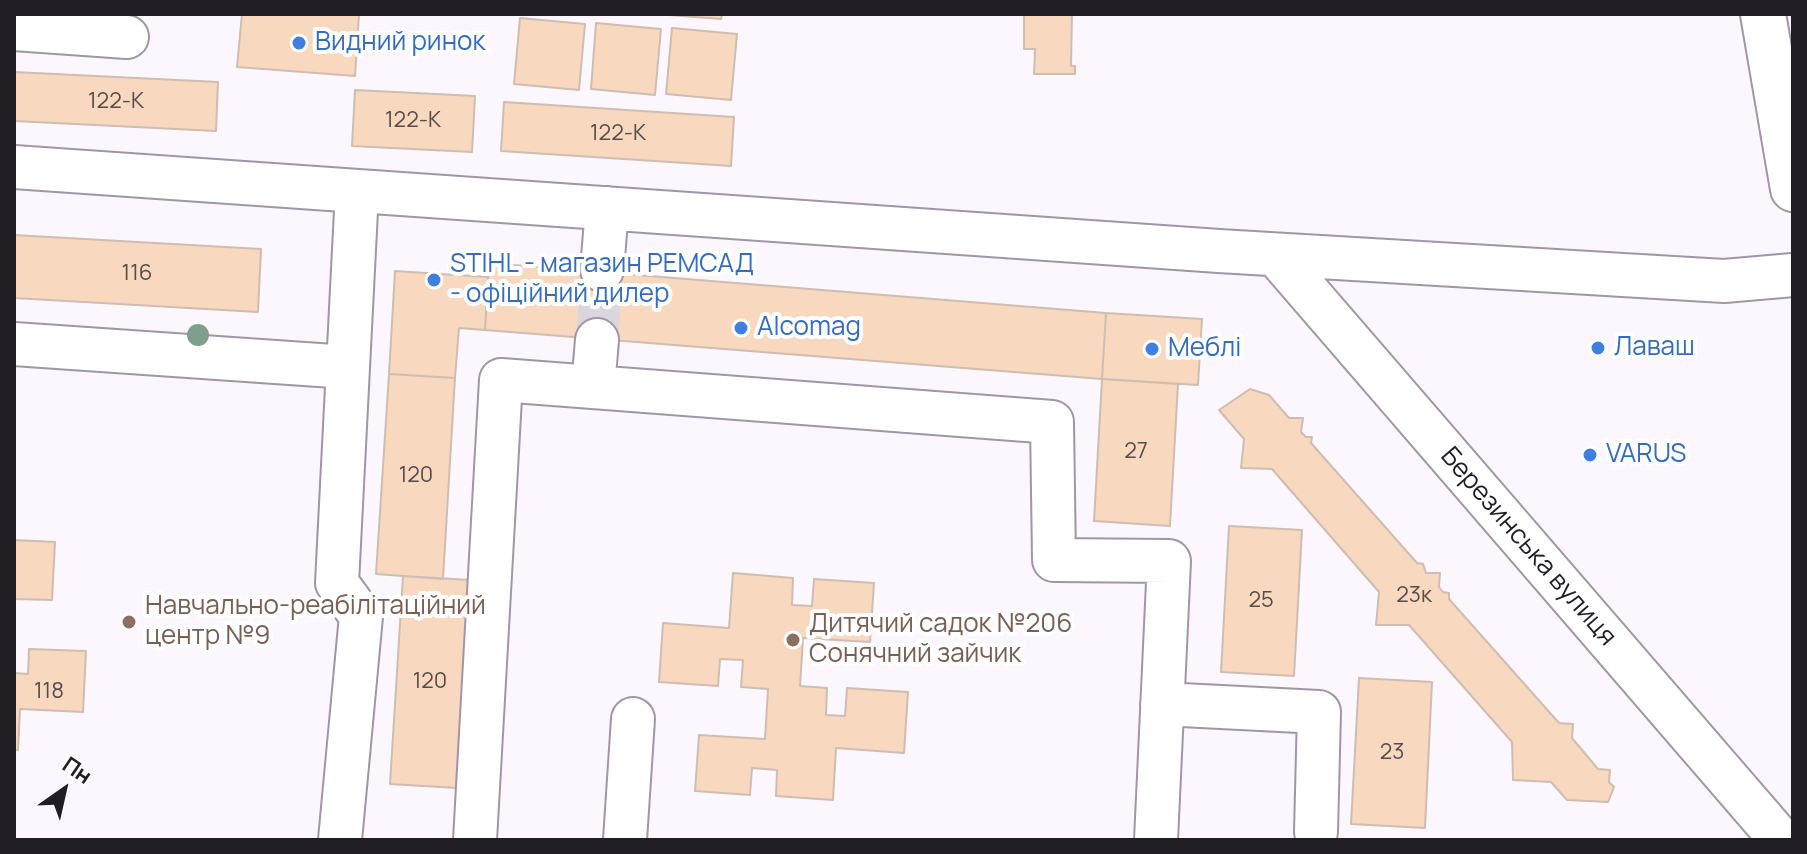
<!DOCTYPE html>
<html>
<head>
<meta charset="utf-8">
<style>
	body { margin:0 }
	#map { position:relative; width:1807px; height:854px; overflow:hidden; background:#fcf7fe; font-family:Manrope,sans-serif }
	canvas { display:block }
	.frame { position:absolute; inset:0; border:16px solid #211d24; pointer-events:none }
	.north { position:absolute; left:24px; top:750px; width:80px; height:80px; -webkit-text-stroke:6px #fff; paint-order:stroke; rotate:34deg; font-size:22px; font-weight:700; line-height:32px; text-align:center; color:#211d24 }
	.north::after { content:''; display:block; margin:auto; width:28px; height:36px; background:#211d24; clip-path:polygon(50% 0,100% 100%,50% 72%,0 100%) }
</style>
</head>
<body>
<div id="map">
<canvas width="1807" height="854"></canvas>
<div class="frame"></div>
<div class="north">Пн</div>
</div>
<script>
const ctx = document.querySelector('canvas').getContext('2d');
ctx.lineJoin = 'round';
function fill(path, color) { ctx.fillStyle = color; ctx.fill(path, 'evenodd'); }
function stroke(path, color, width, dash) { ctx.strokeStyle = color; ctx.lineWidth = width; ctx.lineCap = dash ? 'butt' : 'round'; ctx.setLineDash(dash || []); ctx.stroke(path); }
function label(font, color, halo, rows, align = 'center') {
  ctx.font = font + ' Manrope,sans-serif'; ctx.lineWidth = 8; ctx.setLineDash([]); ctx.textBaseline = 'middle'; ctx.strokeStyle = halo; ctx.fillStyle = color; for (const [text, x, y, turn = 0] of rows) {
    ctx.save(); ctx.translate(x, y); ctx.rotate((+turn || 0) * Math.PI / 180); ctx.textAlign = isNaN(turn) ? turn : align; if (halo) ctx.strokeText(text, 0, 0); ctx.fillText(text, 0, 0); ctx.restore();
  }
}
const building = new Path2D(`
	M242,14H359L355,76L237,67Z
	M656,14H722L721,19Z
	M1024,14H1072L1071,66H1075V74H1034L1035,49H1024Z
	M520,18L585,24L579,90L514,84Z
	M596,23L661,29L655,95L591,89Z
	M672,28L737,34L731,100L666,94Z
	M14,72L218,82L216,131L14,121Z
	M355,90L475,96L472,152L352,146Z
	M504,102L734,117L731,166L501,151Z
	M14,235L261,249L258,312L14,298Z
	M489,263L1106,313L1102,379L485,330Z
	M395,271L488,277L485,330L459,328L455,378L389,374Z
	M1106,313L1202,319L1198,385L1102,379Z
	M389,374L455,378L443,579L376,574Z
	M1102,379L1178,384L1170,526L1094,521Z
	M1250,389L1269,395L1289,418H1303L1301,432L1306,437H1312L1311,443L1417,563L1423,564L1426,573H1440L1439,587L1443,592L1449,593V599L1559,723L1573,724L1572,738L1598,769L1610,770L1609,782L1614,787L1608,802L1567,800L1551,782L1513,780L1512,742L1409,625H1376L1379,592L1272,469L1241,468L1244,439L1219,410Z
	M1229,526L1302,530L1294,676L1221,672Z
	M14,540L55,542L52,600L14,599Z
	M733,573L793,578L792,605L812,606L814,579L874,583L870,642L803,638L800,686L827,688L826,715L845,716L847,688L908,692L904,753L836,748L833,800L776,796L777,770L752,768L750,795L695,791L699,735L765,739L768,689L741,687L743,660L720,659L718,686L659,682L663,623L729,628Z
	M403,576L470,580L457,788L390,784Z
	M29,649L86,651L83,712L20,709L18,750H14V673L28,674Z
	M1359,678L1432,682L1425,828L1351,824Z`);
const minorTunnel = new Path2D(`
	M597,340L602,270`);
const minor = new Path2D(`
	M14,29L127,37
	M14,167L1219,251L1724,281L1793,275
	M1276,255L1781,840
	M602,270L607,208
	M14,344L348,367
	M593,387L597,340
	M1162,704L1319,712L1316,832
	M340,840L361,616L337,583L357,191
	M475,840L501,380L1052,422L1054,560L1169,561L1156,840
	M625,840L633,719`);
const major = new Path2D(`
	M1763,14L1793,189`);
const trees = [
	[198,335]
];
const markers = [
	[299,43,8,"#3f7fe0"],
	[434,280,8,"#3f7fe0"],
	[741,328,8,"#3f7fe0"],
	[1598,348,8,"#3f7fe0"],
	[1152,349,8,"#3f7fe0"],
	[1590,455,8,"#3f7fe0"],
	[129,622,8,"#8d6e63"],
	[793,640,8,"#8d6e63"]
];
const numberNames = [
	["122-К",116,102],
	["122-К",413,121],
	["122-К",618,134],
	["116",137,274],
	["27",1136,452],
	["120",416,476],
	["23к",1414,596],
	["25",1261,601],
	["120",430,682],
	["118",49,692],
	["23",1392,753]
];
const shopNames = [
	["Видний ринок",315,43],
	["STIHL - магазин РЕМСАД",450,265],
	["- офіційний дилер",450,295],
	["Alcomag",757,328],
	["Лаваш",1614,348],
	["Меблі",1168,349],
	["VARUS",1606,455]
];
const streetNames = [
	["Березинська вулиця",1528,547,49]
];
const educationNames = [
	["Навчально-реабілітаційний",145,607],
	["центр №9",145,637],
	["Дитячий садок №206",809,625],
	["Сонячний зайчик",809,655]
];
fill(building, '#f8d8bf');
stroke(building, '#cebdb0', 2);
stroke(minorTunnel, '#dbd6dd', 42, [42, 21]);
stroke(minor, '#a096a6', 46);
stroke(major, '#a096a6', 48);
stroke(minor, '#fff', 42);
stroke(major, '#fff', 44);
ctx.fillStyle = '#7f9e8b';
for (const [x, y] of trees) { ctx.beginPath(); ctx.arc(x, y, 11, 0, 2 * Math.PI); ctx.fill(); }
for (const [x, y, r, color] of markers) { const dot = new Path2D(); dot.arc(x, y, r, 0, 2 * Math.PI); ctx.fillStyle = color; ctx.fill(dot); stroke(dot, '#fff', 3); }
label('22px', '#574c4b', null, numberNames);
label('26px', '#366cbe', '#fff', shopNames, 'left');
label('26px', '#211d24', '#fff', streetNames);
label('26px', '#785e54', '#fff', educationNames, 'left');
</script>
</body>
</html>
